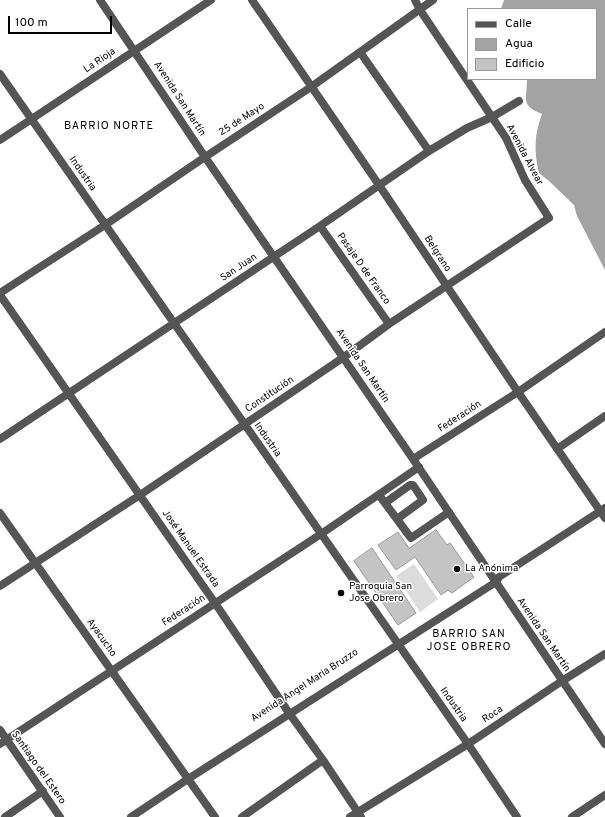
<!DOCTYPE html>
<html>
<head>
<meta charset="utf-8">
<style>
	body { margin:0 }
	#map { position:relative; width:605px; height:817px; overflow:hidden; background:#fff; font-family:Overpass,sans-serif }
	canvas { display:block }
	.legend { position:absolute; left:467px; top:8px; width:130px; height:72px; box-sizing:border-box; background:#fff; border:1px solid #999; margin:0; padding:5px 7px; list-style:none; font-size:12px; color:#000 }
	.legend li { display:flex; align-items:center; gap:8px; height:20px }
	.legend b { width:20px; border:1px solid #999 }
	.scale { position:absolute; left:8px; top:16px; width:104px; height:18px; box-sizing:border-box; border:2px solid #000; border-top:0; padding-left:5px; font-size:12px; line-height:14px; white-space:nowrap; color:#000; -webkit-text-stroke:3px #fff; paint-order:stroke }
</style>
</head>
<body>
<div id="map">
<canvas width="605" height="817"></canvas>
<ul class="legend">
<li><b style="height:5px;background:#555"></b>Calle</li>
<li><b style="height:11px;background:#a3a3a3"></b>Agua</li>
<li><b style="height:11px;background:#c4c4c4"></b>Edificio</li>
</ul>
<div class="scale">100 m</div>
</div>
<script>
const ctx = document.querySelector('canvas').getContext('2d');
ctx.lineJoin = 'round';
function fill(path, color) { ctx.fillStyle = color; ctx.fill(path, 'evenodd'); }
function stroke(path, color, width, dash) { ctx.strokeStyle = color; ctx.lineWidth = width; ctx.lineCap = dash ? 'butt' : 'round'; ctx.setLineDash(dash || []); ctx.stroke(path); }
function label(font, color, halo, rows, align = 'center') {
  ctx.font = font + ' Overpass,sans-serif'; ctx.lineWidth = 3; ctx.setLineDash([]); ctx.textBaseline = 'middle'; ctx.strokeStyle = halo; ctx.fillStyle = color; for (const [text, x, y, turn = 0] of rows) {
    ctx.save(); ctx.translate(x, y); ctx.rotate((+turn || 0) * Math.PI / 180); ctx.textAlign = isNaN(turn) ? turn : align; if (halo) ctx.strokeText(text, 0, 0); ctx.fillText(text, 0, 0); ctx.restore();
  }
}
const green = new Path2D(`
	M414,564L438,599L420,612L396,576Z`);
const water = new Path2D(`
	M504,0H605V270L577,216L574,205L549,181L539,173C534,152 534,135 542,114C520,105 527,100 527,79H596V9H501Z`);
const building = new Path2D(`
	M436,530L447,545L450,543L474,577L452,593L448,590L441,595L415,557L396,570L378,545L398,532L409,548Z
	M372,548L416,613L398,625L354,561Z`);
const minor = new Path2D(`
	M100,0L205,157L413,459L605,744
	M252,0L379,185L518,392L605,518
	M360,52L429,151
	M0,74L468,744L517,817
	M0,140L211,0
	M320,226L389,324
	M0,293L105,225L205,157L311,87L433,0
	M0,295L215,603L289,713L323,760L361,817
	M0,439L320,226L429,151L467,128L492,117L519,101
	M557,449L605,416
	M413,459L518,392L605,332
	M379,495L411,538L449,512
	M385,503L410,485H413L423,500L397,519
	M0,513L215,817
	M0,586L140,495L344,357L389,324L549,218L525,180L506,138L420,10L415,0
	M0,730L60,817
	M0,744L321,534L419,467
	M5,817L43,791
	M131,817L188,779L496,582L499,577L605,508
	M242,817L323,760
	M350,817L468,744L562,681L605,654
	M572,817L605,795`);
const markers = [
	[457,569,4,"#000"],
	[341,593,4,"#000"]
];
const streetNames = [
	["La Rioja",100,61,-34],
	["Avenida San Martín",179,99,57],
	["25 de Mayo",242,120,-33],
	["Avenida Alvear",524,155,62],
	["Industria",82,174,55],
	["Belgrano",437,254,57],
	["San Juan",239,268,-34],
	["Pasaje D de Franco",363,269,55],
	["Avenida San Martín",362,366,56],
	["Constitución",270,395,-34],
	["Federación",460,417,-33],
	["Industria",267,440,55],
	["José Manuel Estrada",190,549,55],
	["Federación",184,611,-33],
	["Avenida San Martín",543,635,56],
	["Ayacucho",101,638,55],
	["Avenida Angel Maria Bruzzo",305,686,-33],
	["Industria",453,705,55],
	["Roca",493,715,-34],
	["Santiago del Estero",38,768,55]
];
const poiNames = [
	["La Anónima",465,569],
	["Parroquia San",349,587],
	["Jose Obrero",349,599]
];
const neighbourhoodNames = [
	["BARRIO NORTE",109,127],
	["BARRIO SAN",469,635],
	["JOSE OBRERO",469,648]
];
fill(green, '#dcdcdc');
fill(water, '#a3a3a3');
fill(building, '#c4c4c4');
stroke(building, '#999', 1);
stroke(minor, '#555', 8);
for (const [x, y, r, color] of markers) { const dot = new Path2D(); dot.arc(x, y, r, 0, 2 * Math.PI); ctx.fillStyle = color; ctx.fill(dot); stroke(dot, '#fff', 1.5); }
label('10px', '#000', '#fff', streetNames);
label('10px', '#000', '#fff', poiNames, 'left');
ctx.letterSpacing = '1px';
label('11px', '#000', '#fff', neighbourhoodNames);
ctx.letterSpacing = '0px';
</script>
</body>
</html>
